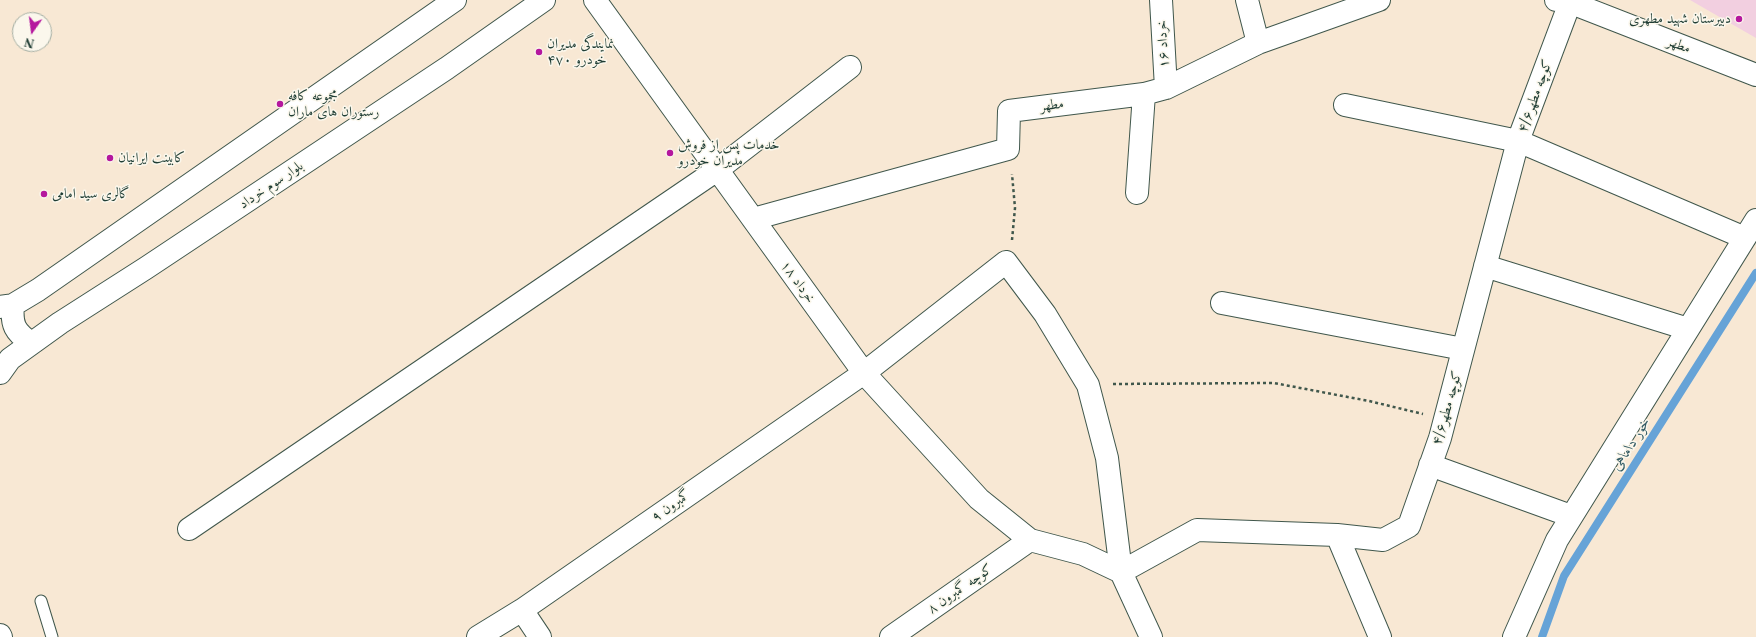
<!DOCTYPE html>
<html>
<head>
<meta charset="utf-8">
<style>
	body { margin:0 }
	#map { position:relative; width:1756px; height:637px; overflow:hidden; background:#f8e8d4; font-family:"Libre Caslon Text",serif }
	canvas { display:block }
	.north { position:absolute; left:12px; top:12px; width:40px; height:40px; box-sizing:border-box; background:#fbf7ec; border:1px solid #a3ada2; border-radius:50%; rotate:194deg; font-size:11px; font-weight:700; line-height:16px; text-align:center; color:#1f3d34 }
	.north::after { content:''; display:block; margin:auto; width:14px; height:18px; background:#b5179e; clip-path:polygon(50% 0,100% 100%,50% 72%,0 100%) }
</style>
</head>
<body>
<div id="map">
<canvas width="1756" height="637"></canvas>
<div class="north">N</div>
</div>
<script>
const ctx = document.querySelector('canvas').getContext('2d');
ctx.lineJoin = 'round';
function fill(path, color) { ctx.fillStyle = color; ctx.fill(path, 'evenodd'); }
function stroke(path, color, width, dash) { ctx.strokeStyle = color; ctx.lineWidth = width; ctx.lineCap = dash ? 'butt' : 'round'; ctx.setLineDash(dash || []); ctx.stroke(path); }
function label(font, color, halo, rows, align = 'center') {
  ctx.font = font + ' "Libre Caslon Text",Amiri,serif'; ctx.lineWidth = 3; ctx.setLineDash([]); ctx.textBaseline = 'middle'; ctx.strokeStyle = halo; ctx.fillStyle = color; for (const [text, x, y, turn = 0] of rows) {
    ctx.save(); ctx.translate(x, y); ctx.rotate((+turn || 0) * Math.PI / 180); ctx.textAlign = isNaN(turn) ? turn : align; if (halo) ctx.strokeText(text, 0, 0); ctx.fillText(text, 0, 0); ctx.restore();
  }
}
const built = new Path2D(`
	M1690,0H1756V38Z`);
const stream = new Path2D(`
	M1542,637L1564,576L1756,273`);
const path = new Path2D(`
	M1012,240L1015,208L1012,174
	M1113,384L1274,383L1369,401L1423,414`);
const lane = new Path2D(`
	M41,601L52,637`);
const street = new Path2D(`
	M595,0L864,373L979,499L1030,540L1083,554L1121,572L1151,637
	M1161,0L1166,88
	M1247,0L1258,43
	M1556,0L1569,2L1756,75
	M1345,105L1518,141L1745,238
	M1137,193L1144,94
	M753,219L1008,149L1009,111L1144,94L1166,88L1258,43L1379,0
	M1485,266L1688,329
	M1222,303L1463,349
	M1430,465L1571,516
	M189,529L717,170L850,67
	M1337,535L1380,637
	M522,610L540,637
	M478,637L522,610L864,373L1006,262L1045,314L1088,385L1107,458L1121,572L1197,530L1337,535L1383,540L1409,526L1440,438L1518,141L1571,0
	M891,637L1030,540
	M1514,637L1557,540L1756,220`);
const primary = new Path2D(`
	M13,305C11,325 15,332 31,343
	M0,307L13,305L38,290L455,0
	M0,373L10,359L60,323L146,268L447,68L544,0
	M0,635L1,637`);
const markers = [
	[1739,19,4,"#b5179e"],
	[539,52,4,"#b5179e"],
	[280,104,4,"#b5179e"],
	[670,153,4,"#b5179e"],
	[110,158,4,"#b5179e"],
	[44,194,4,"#b5179e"]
];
const poiNames = [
	["دبیرستان شهید مطهری",1731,19,"right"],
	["نمایندگی مدیران",547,44],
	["خودرو ۴۷۰",547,60],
	["مجموعه کافه",288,96],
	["رستوران های ماران",288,112],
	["خدمات پس از فروش",678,145],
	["مدیران خودرو",678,161],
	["کابینت ایرانیان",118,158],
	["گالری سید امامی",52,194]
];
const streetNames = [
	["خرداد ۱۶",1163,44,-93],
	["مطهر",1679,45,21],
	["کوچه مطهر۴/۶",1535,96,-70],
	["مطهر",1052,105,-7],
	["بلوار سوم خرداد",271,185,-34],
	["خرداد ۱۸",798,282,54],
	["کوچه مطهر۴/۶",1447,408,-74],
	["گمبرون ۹",671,506,-35],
	["کوچه گمبرون ۸",960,589,-35]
];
const waterNames = [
	["خور داماهی",1631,444,-58]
];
fill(built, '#f2cfe0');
stroke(stream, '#66a3d7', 8);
stroke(lane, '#40574c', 13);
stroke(street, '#40574c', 24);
stroke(primary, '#40574c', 24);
stroke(path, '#40574c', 2.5, [3, 3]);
stroke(lane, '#fff', 11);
stroke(street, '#fff', 22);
stroke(primary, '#fff', 22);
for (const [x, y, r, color] of markers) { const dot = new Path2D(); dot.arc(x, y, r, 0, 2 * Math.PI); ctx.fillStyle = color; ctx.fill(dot); stroke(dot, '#fbf7ec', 1.5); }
label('14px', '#1f3d34', '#fbf7ec', poiNames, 'left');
label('14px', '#1f3d34', '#fbf7ec', streetNames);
label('italic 15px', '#345c65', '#fbf7ec', waterNames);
</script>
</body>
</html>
